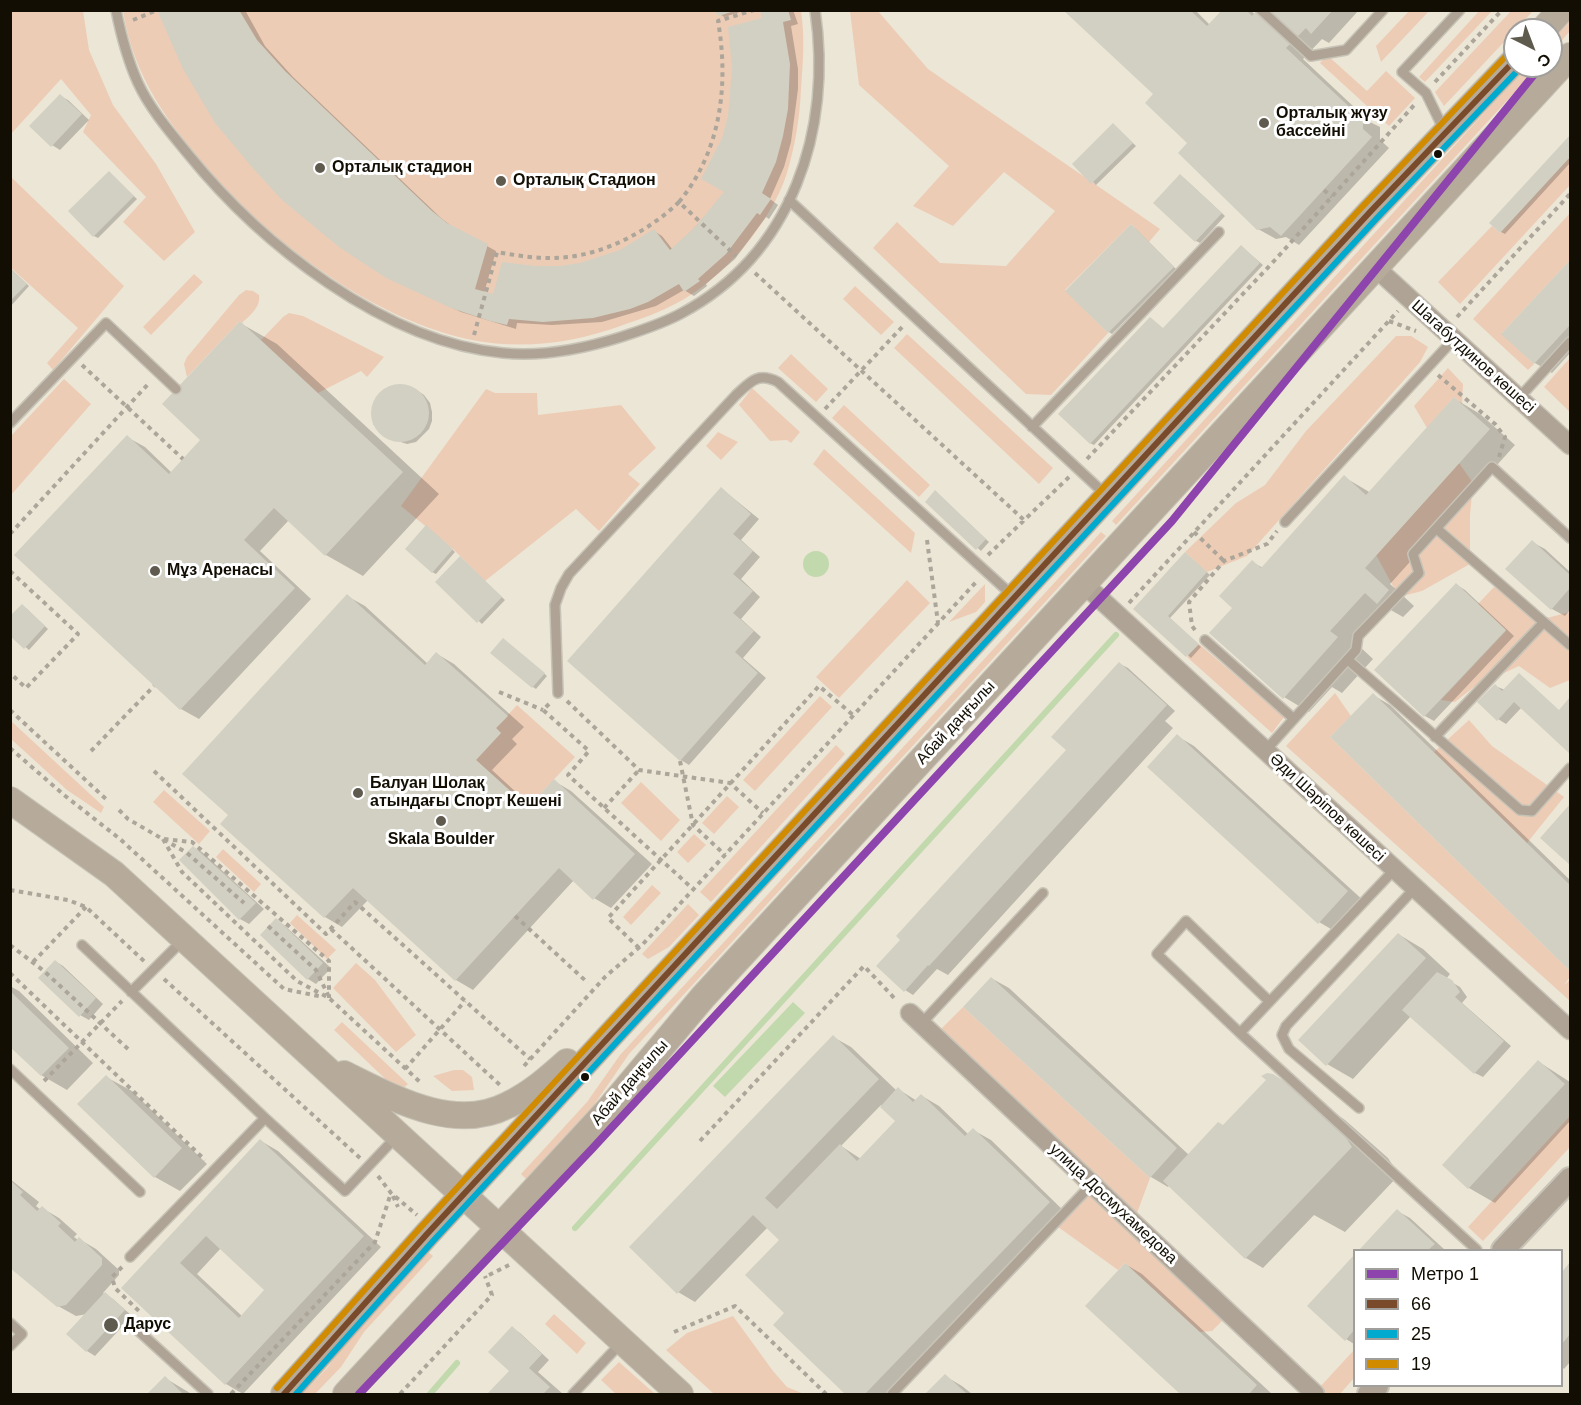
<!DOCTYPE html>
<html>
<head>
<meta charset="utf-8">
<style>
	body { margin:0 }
	#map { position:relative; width:1581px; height:1405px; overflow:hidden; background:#ece6d6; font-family:Arial,sans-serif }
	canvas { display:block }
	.frame { position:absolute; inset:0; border:12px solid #120e04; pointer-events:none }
	.legend { position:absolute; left:1353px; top:1249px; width:210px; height:138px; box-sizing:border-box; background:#fff; border:2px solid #a09f9b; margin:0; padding:8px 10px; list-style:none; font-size:18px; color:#120e04 }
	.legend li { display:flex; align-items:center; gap:12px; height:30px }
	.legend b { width:30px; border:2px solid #a09f9b }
	.north { position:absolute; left:1503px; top:18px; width:60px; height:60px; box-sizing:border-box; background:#fff; border:2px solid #a09f9b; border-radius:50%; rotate:138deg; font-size:16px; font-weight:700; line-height:24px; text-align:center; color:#120e04 }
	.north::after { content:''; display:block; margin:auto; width:21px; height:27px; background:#5e5a4e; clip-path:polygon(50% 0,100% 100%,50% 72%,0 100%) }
</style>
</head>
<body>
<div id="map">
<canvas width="1581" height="1405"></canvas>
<div class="frame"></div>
<ul class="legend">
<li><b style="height:8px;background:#8e44ad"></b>Метро 1</li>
<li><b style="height:8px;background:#7a4b2a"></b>66</li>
<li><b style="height:8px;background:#00a9ce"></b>25</li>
<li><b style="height:8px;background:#d08b01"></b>19</li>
</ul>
<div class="north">С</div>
</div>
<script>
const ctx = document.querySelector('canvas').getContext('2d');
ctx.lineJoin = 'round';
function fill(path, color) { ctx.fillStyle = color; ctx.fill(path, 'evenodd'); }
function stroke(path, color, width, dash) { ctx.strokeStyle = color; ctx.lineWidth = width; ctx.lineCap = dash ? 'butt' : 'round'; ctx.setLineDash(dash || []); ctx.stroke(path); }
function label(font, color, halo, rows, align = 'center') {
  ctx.font = font + ' Arial,sans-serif'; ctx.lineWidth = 6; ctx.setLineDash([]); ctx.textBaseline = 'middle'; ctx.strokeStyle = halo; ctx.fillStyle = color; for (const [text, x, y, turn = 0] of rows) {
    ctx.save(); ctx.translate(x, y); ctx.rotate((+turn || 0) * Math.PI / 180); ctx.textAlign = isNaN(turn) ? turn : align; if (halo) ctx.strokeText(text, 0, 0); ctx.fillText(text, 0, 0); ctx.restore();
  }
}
const green = new Path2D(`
	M11,10L83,11L89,50L113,105L156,164L195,232L164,261L123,222L146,197L83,132L91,115L61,79L11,134Z
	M1480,10L1492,11L1425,82L1419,77Z
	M123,11H801C805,37 803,62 801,89C800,117 795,146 787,173C771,223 723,279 677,303C660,312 641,319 623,325C574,343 523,350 472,340C377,321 276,246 213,175C169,124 134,79 123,11Z
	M850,11H878L928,69L1160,229L1149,242L1131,224L1065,290L1108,333L1051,395L1026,394L873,248L897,222L940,263L1006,266L1055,211L1004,172L953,226L913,206L949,166L859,85Z
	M1409,11H1429L1381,62L1376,46Z
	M1511,11H1533L1444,106L1435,92Z
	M1570,19V31L1551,53V40Z
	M1327,55L1367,91L1386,71L1415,98L1389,126L1320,63Z
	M1527,66H1539L1116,525L1112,521Z
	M1570,157V185L1460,304L1438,282L1492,226L1500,233Z
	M10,176L124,286L53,370L47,363L78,328L11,268Z
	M1570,213V260L1502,333L1534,364L1528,370L1473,319Z
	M194,274L203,282L151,335L143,327Z
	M855,286L894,322L881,335L843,299Z
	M246,290L253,291L259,295C261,307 250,315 242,323L240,321L187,377L184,364L187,357L239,295Z
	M289,313L303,316L384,357L367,377L361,371L318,393L261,340L283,317Z
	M907,334L1053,468L1039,484L894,348Z
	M1396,336H1411L1428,347L1420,362L1247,556L1207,572L1185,552L1236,503L1265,485L1306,431Z
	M791,354L828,389L816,402L778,368Z
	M1570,358V412L1544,387Z
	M1448,368L1463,384L1462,404L1454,397L1427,428L1414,406Z
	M64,379L91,404L11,495V436Z
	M752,388L800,432L791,443L787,440L770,441L739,405Z
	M486,389L495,393H537L538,415L621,405L656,448L628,474L640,484L599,531L576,509L485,581L453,549L401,506Z
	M844,405L930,485L919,497L832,418Z
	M718,432L738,442L721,460L706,446Z
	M824,449L915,533L911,553L813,464Z
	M1459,463L1473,483L1470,515V564L1422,591L1399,597L1376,555Z
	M1101,532L1106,536L629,1054L594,1105L526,1179L521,1174L587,1102L620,1055Z
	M907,580L930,603L839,698L816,677Z
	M985,584V602L976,612L949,622Z
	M1494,587L1543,619L1570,612V680L1550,688L1519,666L1474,687L1455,702L1441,700L1506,631L1478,604Z
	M1199,644L1284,717L1272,733L1187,657Z
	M1335,693L1351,716L1330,737L1570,971V977L1564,985L1570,980V1001L1286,746Z
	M820,696L832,707L755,791L743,780Z
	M517,705L575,757L528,807L476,760L501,733L496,728Z
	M1469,720L1492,746L1564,797L1527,843L1434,752Z
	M11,721L104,807L101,813L67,790L11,739Z
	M836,745L845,754L711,902L700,892Z
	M641,782L680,820L661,841L621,803Z
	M164,790L210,831L199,844L153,802Z
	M727,796L739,807L714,834L702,823Z
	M694,834L706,845L688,863L677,852Z
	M223,849L261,884L254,892L216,857Z
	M652,885L661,893L631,925L623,917Z
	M688,904L699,915L669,947L648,959L642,954Z
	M297,915L336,950L327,959L290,923Z
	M356,963L375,980L416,1035L396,1052L333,988Z
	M963,1007L1150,1178L1137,1213L1131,1218L1221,1306L1222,1321L1212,1331L1200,1332L1125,1263L1118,1270L1054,1224L1092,1185L934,1036Z
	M342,1022L408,1084L399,1092L334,1030Z
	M454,1070H463L472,1077L474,1090L452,1091L433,1076Z
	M1570,1116V1147L1483,1241L1468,1227Z
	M428,1252L433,1256L364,1332L341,1367L315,1394H302L327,1368L356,1330Z
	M554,1314L586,1343L577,1354L545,1324Z
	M733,1316L773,1371L787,1387L804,1394H714L666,1350L687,1333Z
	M1354,1350V1378L1340,1394H1326L1319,1388Z
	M619,1362L655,1394H616L601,1380Z`);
const water = new Path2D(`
	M803 564a13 13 0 1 1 26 0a13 13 0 1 1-26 0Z
	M793,1002L805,1013L725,1097L713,1086Z`);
const shadow = new Path2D(`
	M187,10H245L265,46L293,77L441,218L454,228L496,251L484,293L494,295L535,268L581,265L620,251L654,231L662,236L673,250L683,241L726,192L723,139L764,19L762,10H793L798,24L791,26L798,69V89L791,142L784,167L770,199L778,205L769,219L766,217L735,259L706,284L707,286L694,296L684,290L656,306L602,322L552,325L517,323L516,329L461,312L397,282Z
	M715,10H746L724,17Z
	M1065,10H1195L1210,25L1224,10H1251L1255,15L1259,10H1359L1329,43L1322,39L1303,59L1370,122L1380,127V140L1389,148L1299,245L1286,237L1276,239L1258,229L1189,143L1155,94Z
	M60,96L68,100L89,120L60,150L52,145Z
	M1114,125L1136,146L1096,185L1074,164Z
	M1570,137V163L1505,234L1501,232L1491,223Z
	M109,173L137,199L98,238L94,236Z
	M1184,178L1225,216L1200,243L1196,241Z
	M1135,228L1176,269L1112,334L1109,332Z
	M1242,247L1263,265L1094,445L1090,443L1164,330Z
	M1570,262V353L1552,373L1535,363L1504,333Z
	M10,268L29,286L10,307Z
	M240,323L277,344L439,494L363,576L326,555L289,520L260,551L311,599L199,719L181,709L17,554L127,437L145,447L172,473L200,442Z
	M402,385L412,387L424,395L430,403L432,412V421L429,429L416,442L407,444L385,437L373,424L372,415L377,396L384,390Z
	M1455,399L1480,414L1515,445L1390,584L1414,606L1403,617L1389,609L1357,644L1373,659L1342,693L1332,687L1309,712L1284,697L1232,610L1252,562L1263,568L1344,477L1371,493Z
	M722,489L759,519L741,540L760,557L741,579L760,597L741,619L761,637L743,658L766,678L689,765L681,760L569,661Z
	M938,494L989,542L981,551L927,502Z
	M430,529L455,552L436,574L432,572Z
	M1532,542L1545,549L1570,572V610L1565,616L1552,609Z
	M1189,556L1210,575L1170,618L1201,647L1191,658L1135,608Z
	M463,560L505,600L482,624L437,582Z
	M1457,585L1465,590L1514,636L1434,721L1425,716L1376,670Z
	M347,596L365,606L428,664L437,654L454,664L524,727L512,739L517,744L492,770L531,806L554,781L571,791L652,864L611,908L594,898L574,880L473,990L456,980L368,900L342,927L325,917L230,815Z
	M26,608L48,629L29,650L10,634Z
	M507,642L547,676L536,689L533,687Z
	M1120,664L1128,668L1175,711L1165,721L1173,728L948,975L937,969L913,995L905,990L1068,750Z
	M1495,686L1559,711L1570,699V752L1522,707L1506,724L1498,719Z
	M1373,695L1390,705L1570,880V969L1332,737Z
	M1177,736L1194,746L1365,902L1336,932L1319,922Z
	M1570,807V863L1542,838Z
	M194,848L202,852L264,909L249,924L240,919L181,860Z
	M276,920L284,925L331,968L316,984L308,979L262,935Z
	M1398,934L1423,949L1450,974L1446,979L1460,987L1467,997L1462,1003L1511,1046L1483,1077L1475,1073L1411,1016L1353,1079L1327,1064Z
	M55,961L63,966L103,1004L89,1020L80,1015Z
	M991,978L1009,988L1189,1155L1224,1126L1273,1075L1321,1103L1345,1120L1388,1158L1399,1175L1345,1232L1314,1215L1263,1268L1246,1258L1170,1185L1168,1187L1151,1177Z
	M10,986L19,991L93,1063L67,1090L41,1075L10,1045Z
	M833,1037L851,1047L897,1091L898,1089L917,1101L922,1096L939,1106L969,1135L973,1130L991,1140L1066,1213L892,1394H847L775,1325L786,1313L781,1240L768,1227L695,1302L678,1292ZM881,1105L897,1121L861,1159L841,1146Z
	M1539,1062L1570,1082V1121L1495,1203L1469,1188L1444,1165Z
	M106,1077L132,1091L207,1164L180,1191L155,1177Z
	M261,1141L278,1151L381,1247L243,1394L226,1384L123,1288ZM221,1248L266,1290L242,1316L197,1274Z
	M10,1179L39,1202L36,1206L41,1210L42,1208L59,1218L77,1234L74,1237L78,1240L79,1239L96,1249L119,1270V1275L103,1293L113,1299L132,1316L95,1356L87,1351V1314L76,1316L58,1306L10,1266Z
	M1397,1211L1410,1218L1445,1250H1361Z
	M1354,1257V1344L1346,1339L1310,1306Z
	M1125,1264L1142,1274L1272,1394H1183L1087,1306Z
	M1570,1264V1362L1564,1369L1562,1367V1274Z
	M512,1328L520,1333L549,1360L538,1372L563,1394H489L511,1371Z
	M945,1376L962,1386L972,1394H927Z
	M165,1378L190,1393L192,1394H149Z`);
const stream = new Path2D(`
	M575,1228L1116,635
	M430,1394L457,1363`);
const building = new Path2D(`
	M157,10H239L257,40L285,71L432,211L447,223L488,244L475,289L493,294L502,262L535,266H560L580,263L620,250L654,229L670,250L695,227L724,192L701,179L722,138L728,116L732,68L728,27L762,18L760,10H788L791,20L783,22L790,64L788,109L783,136L776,162L762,193L771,199L760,215L757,213L726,254L698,279L700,281L684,292L679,284L648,302L630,309L593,318L543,322L509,319L507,325L490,321L451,308L386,278L339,247L282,200L251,166L215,123L183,69Z
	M713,10H734V11L719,16Z
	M1063,10H1190L1207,26L1222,10H1246L1252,16L1257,10H1333L1311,34L1306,28L1286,48L1356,113L1363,116V129L1372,137L1281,236L1270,227L1257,230L1178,153L1187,143L1145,103L1153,94Z
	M60,94L82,114L51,147L29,126Z
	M1113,123L1133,143L1091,184L1072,164Z
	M1570,135V157L1500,233L1489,223Z
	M109,171L134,196L93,237L68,211Z
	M1180,174L1222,213L1195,242L1153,203Z
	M1131,224L1174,267L1108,333L1065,291Z
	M1241,245L1260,263L1090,444L1058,414L1150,317L1163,328Z
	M1570,260V325L1534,364L1501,334Z
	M10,268L27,284L10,301Z
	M240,321L403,472L325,556L274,508L244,540L295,588L180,710L14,555L127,435L169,474L200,440L162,404Z
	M371 413a29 29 0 1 1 58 0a29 29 0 1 1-58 0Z
	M1454,397L1490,429L1365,568L1389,590L1377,604L1365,593L1330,631L1338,637L1283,699L1209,633L1232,608L1219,596L1252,560L1261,568L1344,475L1366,495Z
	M721,487L751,514L733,534L753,551L733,574L753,591L733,613L754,631L735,652L758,673L680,761L567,661Z
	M935,490L986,539L976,550L925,502Z
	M426,525L453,549L432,573L405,549Z
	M1532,540L1570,575V588L1551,610L1505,569Z
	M1185,552L1207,572L1168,616L1199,644L1186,657L1133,609Z
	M460,556L502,597L477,623L435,582Z
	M1456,583L1506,630L1424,717L1374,670Z
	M347,594L425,665L436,652L508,716L496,728L501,733L476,760L528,807L554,779L635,854L593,900L559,868L455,981L353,888L324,918L220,824L228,815L182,774Z
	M22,604L45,626L24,649L10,636V616Z
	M503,638L545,673L532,688L490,653Z
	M1119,662L1167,705L929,966L928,965L904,992L876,966L900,940L896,936L1066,750L1051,737Z
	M1519,673L1559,710L1570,697V754L1514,702L1497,721L1477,702L1495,684L1502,691Z
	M1373,693L1570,885V971L1330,737Z
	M1177,734L1348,891L1318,924L1147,767Z
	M1570,804V865L1540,838Z
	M193,846L256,903L239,920L179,860Z
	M276,918L323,963L307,980L260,935Z
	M1398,933L1426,958L1326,1066L1298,1040Z
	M55,960L96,998L79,1017L38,978Z
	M1437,972L1452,980L1460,992L1455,997L1504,1041L1474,1074L1402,1010Z
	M991,977L1177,1148L1150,1178L963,1007Z
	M10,991L69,1048L41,1076L10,1047Z
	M833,1035L879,1079L765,1198L777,1209L840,1144L857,1161L895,1121L880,1107L898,1087L913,1102L921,1094L965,1136L973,1128L1050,1202L865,1394H845L773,1325L784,1313L745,1275L779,1240L753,1215L677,1294L629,1247Z
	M1538,1060L1565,1084L1468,1189L1442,1165Z
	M1267,1073L1273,1074L1297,1090L1340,1129L1352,1147L1245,1259L1163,1181L1218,1122L1223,1125L1266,1080L1261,1076Z
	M106,1075L182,1148L154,1178L77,1104Z
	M260,1139L364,1236L225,1385L121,1288ZM206,1236L264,1290L239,1318L180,1263Z
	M10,1180L23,1192L20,1195L37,1211L42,1206L61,1223L58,1226L75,1242L79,1237L102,1258V1265L66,1305L57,1307L10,1268Z
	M1397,1209L1435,1244L1428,1250H1359Z
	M1354,1255V1330L1345,1341L1307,1306Z
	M1570,1262V1334L1562,1344V1272Z
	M1125,1263L1257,1385L1249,1394H1180L1085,1306Z
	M105,1292L125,1310L86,1352L66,1334Z
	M512,1326L542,1354L529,1368L550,1387L543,1394H487L509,1371L488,1352Z
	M945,1374L967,1394H925Z
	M165,1376L183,1394H147Z`);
const path = new Path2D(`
	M133,20L157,10
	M1435,82L1502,10
	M1324,190L1332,197
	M679,202C721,151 729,85 718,21L754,10
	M755,273L1024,520
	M1457,317L1570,194
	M1389,321L1416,331
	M474,335L497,252C520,256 543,260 567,257C607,253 650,230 679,202L736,256
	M82,365L183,459
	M1438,375L1495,424L1505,437L1499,457
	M825,409L904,325
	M1087,459L1275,260L1416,103
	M1194,532L1224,561
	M10,534L150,382
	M927,540L938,623
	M988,555L1069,477
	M10,571L78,634L26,688L10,673
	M1129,603L1398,311
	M1195,630L1192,626L1189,602L1224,561L1267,544L1277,531
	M499,692L543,710
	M567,701L639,770L730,783L763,813
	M549,704L543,710L589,751L568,775L693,889
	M10,710L106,799
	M10,748L64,795L120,839L284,989L323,997
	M91,751L154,686
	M680,761L693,825L725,855
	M154,771L326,934L355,902L530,1059
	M604,808L639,770
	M119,810L128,819L187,853L244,903
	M163,839L182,872L297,981L329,998L420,1082
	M164,839L192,842L329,961V998
	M10,890L68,900L86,907L145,962
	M515,916L588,983
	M268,926L316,970L328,995
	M331,929L500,1085
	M10,945L44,971L128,1049
	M639,948L608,918L819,686L853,715
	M33,962L86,907
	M10,973L205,1160
	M164,979L360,1158
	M524,1066L605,977L643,944L977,581
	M405,1069L465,1001
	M44,1081L122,1001
	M700,1141L864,966L897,1001
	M378,1176L391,1193L417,1215
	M393,1196L398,1207
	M122,1267L112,1277L115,1288L141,1313
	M489,1275L509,1265
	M674,1332L735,1306L826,1394
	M231,1394L375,1242L391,1193
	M400,1394L492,1295L485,1276`);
const service = new Path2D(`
	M116,10C121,35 128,61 138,83C150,109 170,132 188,154C261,244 384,342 503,353C543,357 583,349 621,337C642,330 662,324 682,313C792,254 833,130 815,10
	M1261,10L1311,56L1346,50L1383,10
	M1444,130L1426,93L1402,72L1460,10
	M789,200L1106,495
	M1519,398L1570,342
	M10,423L106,323L176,389
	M1032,427L1219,232
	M1285,522L1453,340
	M1437,529L1570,645
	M1205,640L1294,719
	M1348,660L1520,810L1532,811L1570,768
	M558,693L555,605L561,588L569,574L736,395C751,381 758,372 778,382L1013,596
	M1435,737L1544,622
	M1265,751L1356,650L1358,636L1419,573L1413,554L1492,467L1570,538
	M1394,870L1240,1033L1477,1250
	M82,945L265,1118L345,1191L397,1136
	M131,992L183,940
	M921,1024L1043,893
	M1240,1033L1157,954L1186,921L1269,1001
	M10,1069L140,1192
	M1359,1108L1289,1049L1282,1035L1286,1026L1414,889
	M130,1257L265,1118
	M10,1323L22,1334L10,1346
	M132,1325L208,1394
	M573,1394L621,1343
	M892,1394L1092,1184`);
const minor = new Path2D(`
	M1376,268L1570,445
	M1085,585L1570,1030
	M910,1013L1315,1394`);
const tertiary = new Path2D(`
	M1503,1250L1570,1179
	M1369,1394L1377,1386`);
const secondary = new Path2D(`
	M1543,30L1561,10
	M10,800L114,874L680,1394
	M344,1074C393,1098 454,1133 508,1105C531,1094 549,1078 567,1062
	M284,1394L427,1234L1370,212L1515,60
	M346,1394L609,1109L703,997L1570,56`);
const bus1 = new Path2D(`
	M284,1394L427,1234L1370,212L1515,60`);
const bus2 = new Path2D(`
	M296,1394L434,1240L1377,218L1522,66`);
const bus3 = new Path2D(`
	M277,1388L420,1228L1363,206L1508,54`);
const metro1 = new Path2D(`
	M359,1394L591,1150L1172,521L1541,66`);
const markers = [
	[1264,123,6,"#5e5a4e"],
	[1438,154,5,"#120e04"],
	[320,168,6,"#5e5a4e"],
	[501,181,6,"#5e5a4e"],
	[155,571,6,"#5e5a4e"],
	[358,793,6,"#5e5a4e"],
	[441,821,6,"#5e5a4e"],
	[585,1077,5,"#120e04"],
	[111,1325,8,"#5e5a4e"]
];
const poiNames = [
	["Орталық жүзу",1276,114],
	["бассейні",1276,132],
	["Орталық стадион",332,168],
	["Орталық Стадион",513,181],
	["Мұз Аренасы",167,571],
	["Балуан Шолақ",370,784],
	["атындағы Спорт Кешені",370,802],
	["Skala Boulder",441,840,"center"],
	["Дарус",124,1325]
];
const streetNames = [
	["Шагабутдинов көшесі",1473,357,42],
	["Абай даңғылы",956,723,-47],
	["Әди Шәріпов көшесі",1327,808,43],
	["Абай даңғылы",630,1083,-49],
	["улица Досмухамедова",1113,1204,43]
];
fill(green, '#edccb6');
fill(water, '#c2d9ad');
fill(shadow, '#0003');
stroke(stream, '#c2d9ad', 6);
fill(building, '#d2d0c2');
stroke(service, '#c7c3b6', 12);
stroke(minor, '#c7c3b6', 21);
stroke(tertiary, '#c7c3b6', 26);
stroke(secondary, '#c7c3b6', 28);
stroke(path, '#aca59a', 4, [4.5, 4.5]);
stroke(service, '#aea395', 9);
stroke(minor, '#aea395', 18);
stroke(tertiary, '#aea395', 22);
stroke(secondary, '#b6aa9a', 26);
stroke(bus1, '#7a4b2a', 6);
stroke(bus2, '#00a9ce', 6);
stroke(bus3, '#d08b01', 6);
stroke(metro1, '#8e44ad', 8);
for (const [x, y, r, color] of markers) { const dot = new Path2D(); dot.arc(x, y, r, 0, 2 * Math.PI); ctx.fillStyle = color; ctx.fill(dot); stroke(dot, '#fff', 2); }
label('bold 16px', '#120e04', '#fff', poiNames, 'left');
label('16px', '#120e04', '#fff', streetNames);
</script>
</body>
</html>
